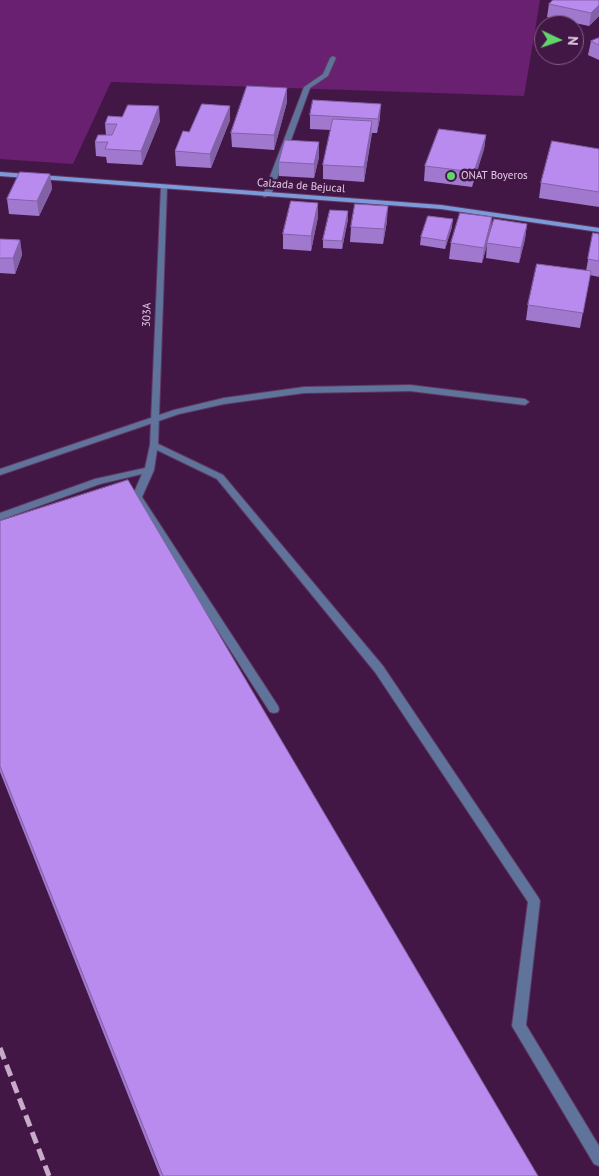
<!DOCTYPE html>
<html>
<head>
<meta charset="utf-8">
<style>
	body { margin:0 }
	#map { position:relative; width:599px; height:1176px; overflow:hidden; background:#421745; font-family:"PT Sans",sans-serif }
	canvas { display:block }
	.north { position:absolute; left:534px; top:15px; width:50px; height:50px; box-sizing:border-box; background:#421745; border:1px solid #825e85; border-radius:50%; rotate:93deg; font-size:14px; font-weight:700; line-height:20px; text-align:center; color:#e3c9e4 }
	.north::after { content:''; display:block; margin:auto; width:18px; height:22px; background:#63d469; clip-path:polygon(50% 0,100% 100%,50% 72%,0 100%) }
</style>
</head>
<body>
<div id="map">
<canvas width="599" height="1176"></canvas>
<div class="north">N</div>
</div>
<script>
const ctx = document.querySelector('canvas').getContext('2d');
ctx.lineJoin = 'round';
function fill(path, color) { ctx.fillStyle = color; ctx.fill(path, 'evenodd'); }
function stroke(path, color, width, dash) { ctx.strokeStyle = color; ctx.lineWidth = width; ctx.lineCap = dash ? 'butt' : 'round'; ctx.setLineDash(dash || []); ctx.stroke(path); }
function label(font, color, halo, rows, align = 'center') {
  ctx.font = font + ' "PT Sans",sans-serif'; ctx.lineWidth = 5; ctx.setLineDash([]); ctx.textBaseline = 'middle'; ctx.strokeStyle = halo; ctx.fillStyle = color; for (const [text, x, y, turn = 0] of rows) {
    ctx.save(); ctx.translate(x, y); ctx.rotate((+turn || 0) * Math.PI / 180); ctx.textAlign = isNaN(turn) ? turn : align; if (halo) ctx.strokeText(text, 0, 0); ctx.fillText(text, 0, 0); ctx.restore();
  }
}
const green = new Path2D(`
	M0,0H540L524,96L111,82L73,164L0,159Z`);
const lane = new Path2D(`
	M333,56L336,58L328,76L310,88L271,195L264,197L263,195L304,87L323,74L330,58Z
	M410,385L525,399L529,402L525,405L410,391L304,393L224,404L179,414L0,475V469L174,410L224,398L304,387Z
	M154,442L223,475L383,666L538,897L540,901L526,1025L599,1146V1166L594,1164L512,1026L528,902L375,672L217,479L157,450L154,470L142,497L278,706L279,709L278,712L274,713L270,712L132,497L142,474L100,484L0,520V513L95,479L145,468L150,445Z`);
const street = new Path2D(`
	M161,186L167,187L158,445L154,448L150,445Z`);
const secondary = new Path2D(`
	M0,172L441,205L599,228V232L441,209L0,176Z`);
const rail = new Path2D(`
	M0,1048L49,1176`);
const wall = new Path2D(`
	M599,0V16L589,26L547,17L549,4Z
	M599,38V60L588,55L591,41Z
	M287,102L274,150L232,147L231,133Z
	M230,106V120L211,168L176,166L175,151L189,132Z
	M310,115L380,118L377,133H372L364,182L323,179V165L331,130L310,129Z
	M160,121L142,165L107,163L106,157L96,156L95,142L106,135L105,124Z
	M486,135L484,149L472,187L424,181L425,166Z
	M319,142V157L314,178L279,176V162Z
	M599,149V207L539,198L541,183Z
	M50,174L52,189L39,216L9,214L7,199Z
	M318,217L311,251L283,249V234Z
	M348,219L342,249L323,248V240Z
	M387,221L383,244L350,242L351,227Z
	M527,224L525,239L519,263L486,258L487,244L482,263L449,259L451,243L491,230Z
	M452,227L445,249L420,245L421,237Z
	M593,233L599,234V277L590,275L580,328L526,320L528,305L586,271Z
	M0,239L20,240L22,255L15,274L0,273Z
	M0,521L538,1176H160L0,772Z`);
const shadedWall = new Path2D(`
	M599,5V16L589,26L591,13Z
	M287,88V102L274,150V135Z
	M381,104L380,118L377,133L378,119Z
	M159,106L160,121L142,165L141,151Z
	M230,106V120L211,168L210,154Z
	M372,121L371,136L364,182V167Z
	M486,135L484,149L472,187L474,172Z
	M319,142V157L314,178V164Z
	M50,174L52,189L39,216L37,201Z
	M318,203V217L311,251V236Z
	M388,206L387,221L383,244L384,229Z
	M348,211V219L342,249V241Z
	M492,217L491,232L482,263L484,248Z
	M453,219L452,227L445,249L446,241Z
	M527,224L525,239L519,263L521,248Z
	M20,240L22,255L15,274L13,258Z`);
const building = new Path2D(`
	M553,0H599V5L591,13L549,4Z
	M599,38V45L591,41Z
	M247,86L287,88L274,135L231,133Z
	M313,100L381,104L378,119L310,115Z
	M202,104L230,106L210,154L175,151L183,131L189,132Z
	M128,105L159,106L141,151L105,149L108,142H95L98,135H112L117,124H105L108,116L122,117Z
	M333,119L372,121L364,167L323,165Z
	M439,129L486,135L474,172L425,166Z
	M285,140L319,142L314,164L279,162Z
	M552,141L599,149V192L541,183Z
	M20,172L50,174L37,201L7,199Z
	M291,201L318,203L311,236L283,234Z
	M355,204L388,206L384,229L351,227Z
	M330,210L348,211L342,241L323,240Z
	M460,213L492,217L484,248L451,243Z
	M428,216L453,219L446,241L421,237Z
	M494,219L527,224L521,248L487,243Z
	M593,233L599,234V261L588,259Z
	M0,239L20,240L13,258H0Z
	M537,264L591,271L583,313L528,305Z
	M128,480L538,1176H163L0,766V521Z`);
const markers = [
	[451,176,5,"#63d469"]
];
const farPoinames = [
	["ONAT Boyeros",461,176]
];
const farStreetnames = [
	["Calzada de Bejucal",301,186,4],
	["303A",147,315,-88]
];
fill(green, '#6a2070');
stroke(lane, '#5f3762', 2);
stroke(street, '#5f3762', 2);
stroke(secondary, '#5f3762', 2);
fill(lane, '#60739b');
fill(street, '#60739b');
fill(secondary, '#7c9ada');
stroke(rail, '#c8abc9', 5, [12, 6]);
fill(wall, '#a078ce');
fill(shadedWall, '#8261a7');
fill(building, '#ba8bef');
stroke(building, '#8261a7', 1);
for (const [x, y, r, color] of markers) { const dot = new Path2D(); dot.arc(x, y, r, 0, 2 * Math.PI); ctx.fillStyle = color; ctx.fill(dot); stroke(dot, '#421745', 2); }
label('11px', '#e3c9e4', '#421745', farPoinames, 'left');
label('11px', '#e3c9e4', '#421745', farStreetnames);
</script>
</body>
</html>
